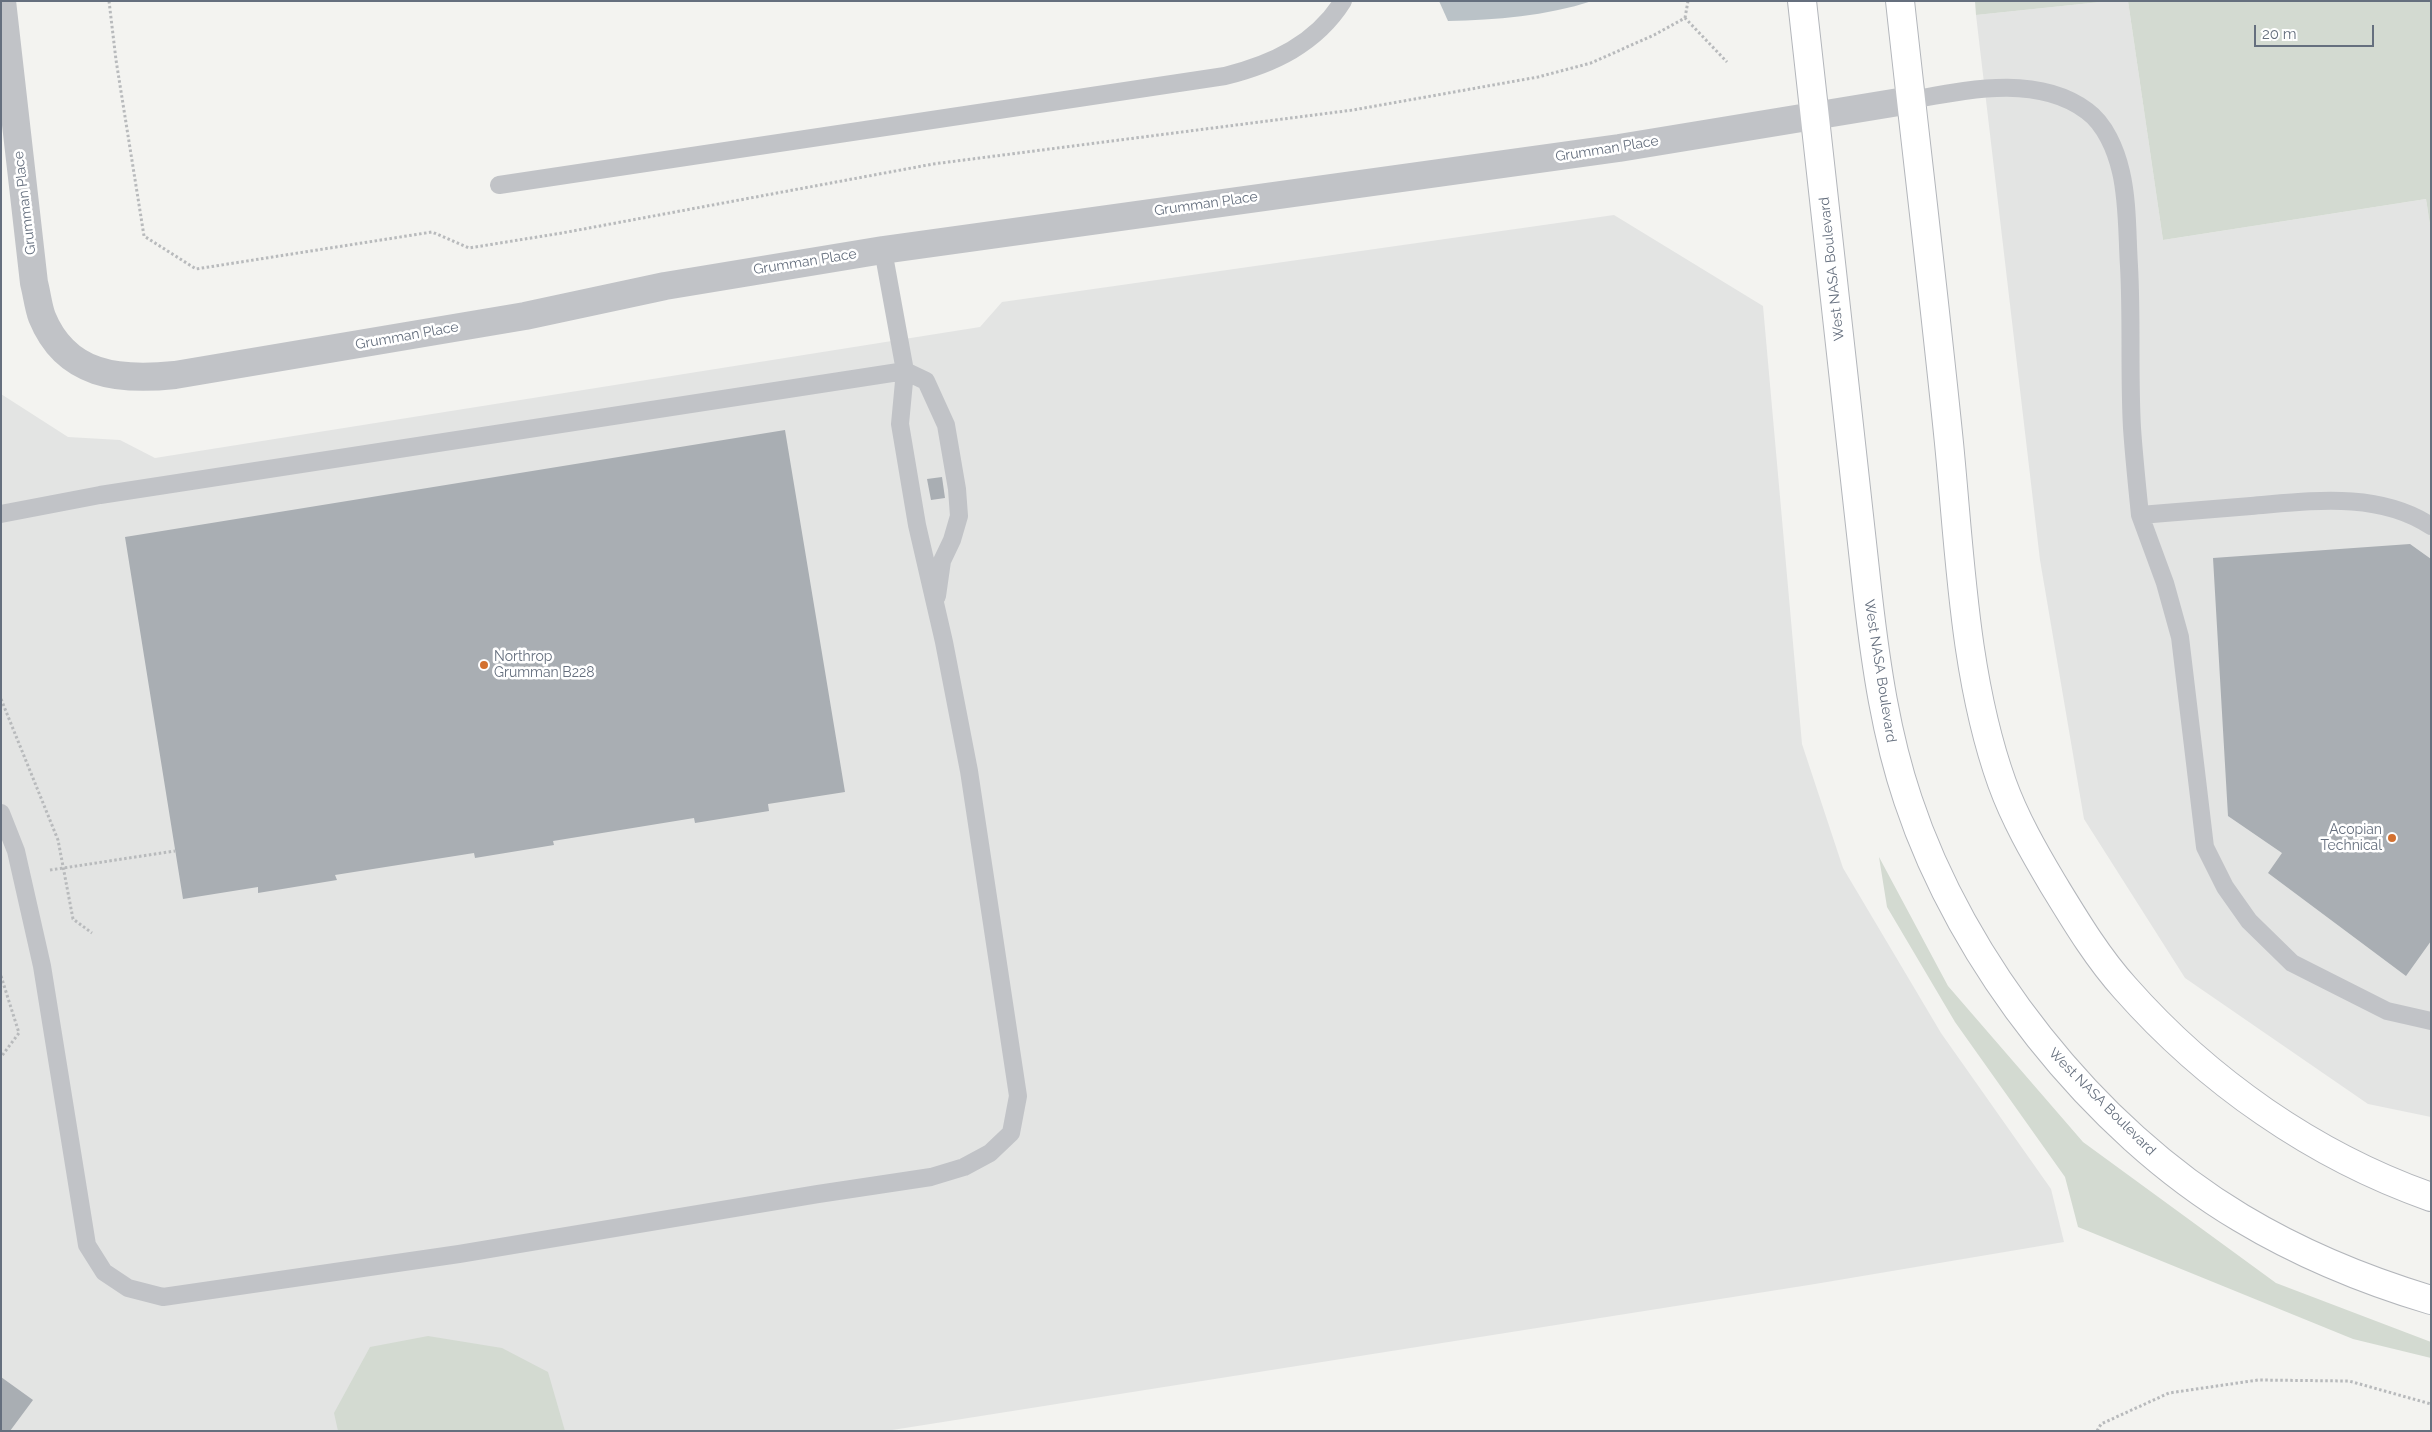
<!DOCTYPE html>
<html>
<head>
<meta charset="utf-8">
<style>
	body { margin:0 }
	#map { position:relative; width:2432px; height:1432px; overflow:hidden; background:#f3f3f0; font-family:Raleway,sans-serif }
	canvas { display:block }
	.frame { position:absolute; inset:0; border:2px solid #656f7e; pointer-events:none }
	.scale { position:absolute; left:2254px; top:25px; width:120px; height:22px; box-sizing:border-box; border:2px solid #656f7e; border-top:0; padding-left:6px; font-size:15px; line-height:18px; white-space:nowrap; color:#656f7e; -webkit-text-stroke:4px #fff; paint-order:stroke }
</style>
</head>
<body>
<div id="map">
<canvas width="2432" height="1432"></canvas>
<div class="frame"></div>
<div class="scale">20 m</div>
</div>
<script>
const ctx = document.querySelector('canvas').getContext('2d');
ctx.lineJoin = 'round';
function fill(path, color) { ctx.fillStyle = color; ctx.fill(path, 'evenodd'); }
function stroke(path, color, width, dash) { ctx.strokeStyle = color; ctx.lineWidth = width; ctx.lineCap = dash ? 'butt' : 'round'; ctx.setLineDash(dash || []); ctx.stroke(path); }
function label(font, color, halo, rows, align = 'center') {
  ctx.font = font + ' Raleway,sans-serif'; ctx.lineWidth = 5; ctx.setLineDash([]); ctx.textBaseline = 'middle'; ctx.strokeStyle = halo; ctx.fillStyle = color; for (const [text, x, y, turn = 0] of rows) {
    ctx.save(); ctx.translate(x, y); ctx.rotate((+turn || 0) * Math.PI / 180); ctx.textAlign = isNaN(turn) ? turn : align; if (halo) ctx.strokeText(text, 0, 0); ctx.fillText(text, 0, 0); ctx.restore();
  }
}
const built = new Path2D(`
	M2110,1H2128L2163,240L2426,199L2431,231V1117L2368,1104L2185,978L2084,819L2040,560L1976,15Z
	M1614,215L1763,306L1802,744L1843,868L1941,1033L2051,1189L2064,1242L1815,1284L886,1431H1V394L68,437L120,440L155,458L980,327L1002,302Z`);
const green = new Path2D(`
	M1975,1H2110L1976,15Z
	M2128,1H2431V231L2426,199L2163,240Z
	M1879,857L1948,986L2083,1142L2276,1283L2431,1342V1358L2353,1339L2078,1227L2065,1177L1955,1022L1887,907Z
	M428,1336L502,1348L548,1372L565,1431H338L334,1413L370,1347Z`);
const water = new Path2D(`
	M1439,1H1592C1546,16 1496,20 1448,21Z`);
const building = new Path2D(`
	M785,430L845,792L768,804L769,811L695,823L694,818L553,841L554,845L475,858L474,853L335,875L337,880L258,893V887L183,899L125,537Z
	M942,477L945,498L931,500L927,479Z
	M2410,544L2431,559V941L2406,976L2268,873L2282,853L2228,816L2213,558Z
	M1,1377L33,1400L10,1431H1Z`);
const path = new Path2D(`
	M109,1L116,60L144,236L196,269L432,232L469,248L562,233L933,164L1353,110L1538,77L1591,63L1654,35L1685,18L1727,62
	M1685,18L1688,1
	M1,699L58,840L73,919L92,933
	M50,870L175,851
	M1,976L19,1033L1,1057
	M2097,1431L2101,1424L2169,1393L2258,1380L2349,1381L2431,1404`);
const service = new Path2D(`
	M1911,100C1967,90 2037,74 2087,111C2105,124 2116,150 2121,172C2128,202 2127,235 2129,266C2132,320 2129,374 2132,428C2134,457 2137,486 2140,515C2177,512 2214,509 2251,506C2311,501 2378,491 2431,526
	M499,185L1225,76C1273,64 1316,44 1343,1
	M1,514L100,495L905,371L926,381L946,425L957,489L959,516L952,540L942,561L937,596
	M2140,515L2165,583L2180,637L2205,847L2225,887L2249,921L2292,963L2387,1011L2431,1021
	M1,813L16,851L42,966L87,1245L104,1272L128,1288L163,1297L459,1254L818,1194L931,1177L964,1167L990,1153L1011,1133L1018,1096L969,771L944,642L917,525L900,424L905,371L883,250`);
const minor = new Path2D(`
	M2,1L34,283C37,294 38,306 42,317C66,376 119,381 175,375L525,316L665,286L883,250L1619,148L1911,100`);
const secondary = new Path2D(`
	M1802,1L1868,597C1876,666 1886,735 1908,800C1962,963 2093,1130 2241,1218C2301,1254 2364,1280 2431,1300
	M1900,1C1916,148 1934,295 1949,443C1960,554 1964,677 2002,783C2015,819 2034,852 2053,884C2075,920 2097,957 2125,988C2207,1081 2314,1156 2431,1197`);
const markers = [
	[484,665,5,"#d37130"],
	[2392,838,5,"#d37130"]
];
const streetNames = [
	["Grumman Place",1607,149,-9],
	["Grumman Place",25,203,-97],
	["Grumman Place",1206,204,-8],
	["Grumman Place",805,262,-9],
	["West NASA Boulevard",1832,269,-96],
	["Grumman Place",407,336,-10],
	["West NASA Boulevard",1880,671,81],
	["West NASA Boulevard",2102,1102,45]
];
const poiNames = [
	["Northrop",494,657],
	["Grumman B228",494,673],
	["Acopian",2382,830,"right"],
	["Technical",2382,846,"right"]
];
fill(built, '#e3e4e3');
fill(green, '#d3dad1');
fill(water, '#bac2c7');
fill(building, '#a9aeb3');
stroke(secondary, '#b3b6bb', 30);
stroke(path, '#b8babc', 3, [2.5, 2.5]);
stroke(service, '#c1c3c7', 18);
stroke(minor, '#c1c3c7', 28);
stroke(secondary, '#fff', 28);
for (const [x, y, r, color] of markers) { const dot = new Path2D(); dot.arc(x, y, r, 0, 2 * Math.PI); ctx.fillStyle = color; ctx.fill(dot); stroke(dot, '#fff', 2); }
label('14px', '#656f7e', '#fff', streetNames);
label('14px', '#656f7e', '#fff', poiNames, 'left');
</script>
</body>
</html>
